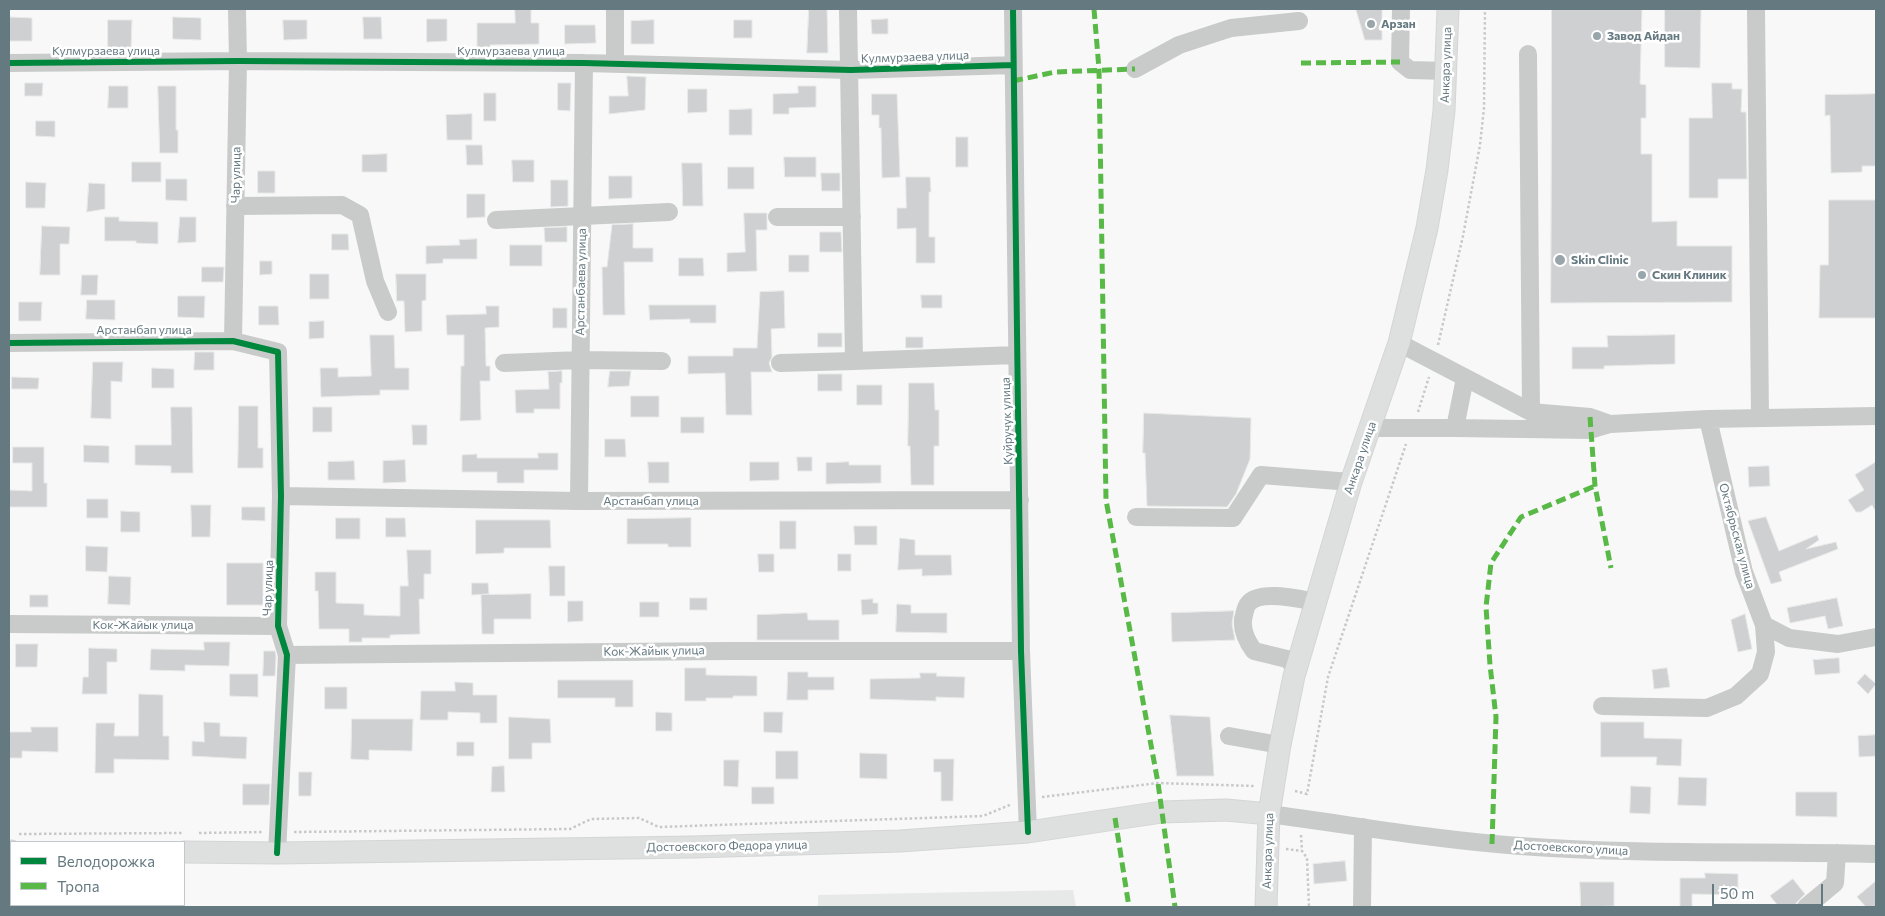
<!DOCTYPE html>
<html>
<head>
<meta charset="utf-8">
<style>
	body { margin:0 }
	#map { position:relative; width:1885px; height:916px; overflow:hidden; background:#f8f8f8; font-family:Commissioner,sans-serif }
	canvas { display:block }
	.frame { position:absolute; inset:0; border:10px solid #657980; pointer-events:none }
	.legend { position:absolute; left:10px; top:841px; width:175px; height:65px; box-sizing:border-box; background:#fff; border:1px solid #c1c9cc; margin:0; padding:6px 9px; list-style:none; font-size:15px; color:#657980 }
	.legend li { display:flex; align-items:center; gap:10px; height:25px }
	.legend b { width:25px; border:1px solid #c1c9cc }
	.scale { position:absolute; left:1712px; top:884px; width:111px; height:22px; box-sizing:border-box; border:2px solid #657980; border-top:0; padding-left:6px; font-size:15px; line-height:18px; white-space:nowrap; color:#657980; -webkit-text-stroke:4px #fff; paint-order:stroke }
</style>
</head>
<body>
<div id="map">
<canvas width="1885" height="916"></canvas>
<div class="frame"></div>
<ul class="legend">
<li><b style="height:6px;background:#00873e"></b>Велодорожка</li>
<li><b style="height:6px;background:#58b947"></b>Тропа</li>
</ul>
<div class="scale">50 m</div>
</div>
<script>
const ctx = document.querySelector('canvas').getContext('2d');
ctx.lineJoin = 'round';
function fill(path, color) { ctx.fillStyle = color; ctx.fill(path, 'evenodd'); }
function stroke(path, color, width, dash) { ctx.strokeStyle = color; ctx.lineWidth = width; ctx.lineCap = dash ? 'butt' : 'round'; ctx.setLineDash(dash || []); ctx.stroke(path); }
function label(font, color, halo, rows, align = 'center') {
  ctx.font = font + ' Commissioner,sans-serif'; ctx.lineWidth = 5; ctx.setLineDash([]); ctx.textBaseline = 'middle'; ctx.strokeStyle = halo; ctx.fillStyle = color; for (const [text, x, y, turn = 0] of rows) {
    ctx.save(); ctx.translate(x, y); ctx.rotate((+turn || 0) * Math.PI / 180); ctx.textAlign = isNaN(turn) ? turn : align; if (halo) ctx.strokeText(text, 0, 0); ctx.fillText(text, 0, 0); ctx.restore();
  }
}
const built = new Path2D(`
	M1073,890L1076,907H818V895Z`);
const building = new Path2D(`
	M515,9H531V23H539V44L490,45V48H477V23H515Z
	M809,9H827L828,53H807Z
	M1356,9H1382V40H1365Z
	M1552,9H1642L1640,84L1646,85V118H1641V154H1652V222L1677,221V246H1732V302L1551,303Z
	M1665,9H1701L1700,68L1665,67Z
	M9,17L32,18V41H9Z
	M173,17L201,18V40L173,39Z
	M363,17H381L382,39H364Z
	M427,19H447V41L427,42Z
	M888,19V34H872L871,20Z
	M108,20H132L131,48H108Z
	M283,20H307V39L284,40Z
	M654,20V44H631V21Z
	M734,20H752V38H734Z
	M565,25H595L596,43L565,44Z
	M627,76L646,77L645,110L609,114V96H628Z
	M25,83H43L42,96H25Z
	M558,83H571L570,111L558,110Z
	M1712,83H1732V89H1742L1741,112H1746L1747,179H1718V198H1689V118H1712Z
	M109,86H128V108H108Z
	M158,86H176V130H178V153H160Z
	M798,86H816V107L789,108V114H773V94L798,93Z
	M688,89H707V112L688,113Z
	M484,93H496V121H484Z
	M872,94H897L900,177L882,178L881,128H879V115H872Z
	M1876,94V166H1862V172L1831,173L1830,115L1825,116V95Z
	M752,109V135H729V110Z
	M472,114V140H447L446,115Z
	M36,121H55V137L36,136Z
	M956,137H968V167H956Z
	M466,145H482L483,165H467Z
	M387,154V172H362V155Z
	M784,157H816V177H785Z
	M512,160H534V182H513Z
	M132,162H161V182H132Z
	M682,163H702L703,206H683Z
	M728,167H754V189H728Z
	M258,171H275V193H258Z
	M821,173H840V191H822Z
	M609,176H632V198L609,199Z
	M906,177H930L931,192H929V237H935V263H916V228L897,229V208H906Z
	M166,179H187V201L166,200Z
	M551,180H568V206L551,207Z
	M26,182L46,183L45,208H26Z
	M89,183L105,184V209L87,212Z
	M467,194H485V217L467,218Z
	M1829,200H1876V318H1819L1820,265H1828Z
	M744,213H767V230H756L757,271L727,272V253L745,252Z
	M105,217H119V221L158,222V244L136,243V241H105Z
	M180,217H196V242L178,243Z
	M633,224V248H653V262H624L625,315H603L602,267H607L612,225Z
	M42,226L70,227L69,244H60V275H40Z
	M567,227V242H545L544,228Z
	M820,232H841L842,252H820Z
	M332,234H348L349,250H332Z
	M477,239V259H443V263L426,264V246L460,245L459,240Z
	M510,245H542V266H510Z
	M789,255H809V272H789Z
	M679,258H703L704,276H679Z
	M260,261H272V274L260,275Z
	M202,267H224L223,282H202Z
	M310,274H329V299H310Z
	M396,274H426V300L422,301V331L405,332L404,301H397Z
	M82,275H98L97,295H81Z
	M784,291L785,328L771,329L772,357L769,363L772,372H751L752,415H726L725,373L688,374V356H733V348H757L760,292Z
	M921,295H942V308H922Z
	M178,296H205L204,318L178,317Z
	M87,300H115V320L86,319Z
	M19,302H42L41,321H19Z
	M649,305H716V323H690V319L650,320Z
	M259,306H278L279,325H259Z
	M486,306H499V327L485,328L486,366H490V381H480L481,420L460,421L461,366H464V335H447L446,315L486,314Z
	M553,308H567V328H553Z
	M324,321V338L309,339V322Z
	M818,333H842V347H818Z
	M370,335H394L395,368H409V390H380V395L321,397L320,368H338V377L371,376Z
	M1675,335V364L1604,366V369H1572V347H1608L1607,336Z
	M906,337H923V348H906Z
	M195,352H214V370H194Z
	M93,362H123L122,382L111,381V419L91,418Z
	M152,368L174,369V388H152Z
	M562,371V383H560V409H534V413H516L515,390L549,389L548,372Z
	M610,371H631L629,386L608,387Z
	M818,374H842V391H818Z
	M12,377L39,378L38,389H12Z
	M909,383H934L935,410H939V446H934V485H911L910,446H908Z
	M857,385H882V405H857Z
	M631,396H659V417H631Z
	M239,406H258V448H263V468H238Z
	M171,407H192L193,473H171V466L135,465V445H171Z
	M313,407H332V432H313Z
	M1144,413L1251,418L1250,459L1236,494L1227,507L1147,506L1145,453H1143Z
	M681,417H704V433H681Z
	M412,425H427V445H413Z
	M605,439H625L626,457H605Z
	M84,445L109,446V463L84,462Z
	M13,447H44V483H47V507H9V490L32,491V463H13Z
	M538,453H558V470H524V483H497V472H462V455L477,454V458H538Z
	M797,457H812V471H798Z
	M405,460L406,482L383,483V461Z
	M354,461L355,480H328V462Z
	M648,462H669V483H649Z
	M750,462H779V480L750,481Z
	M849,462V465H881V483L826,484V463Z
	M1876,462V512L1872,505L1861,512H1856L1848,500L1864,490L1855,475Z
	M1769,466L1770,486L1749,487L1748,467Z
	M87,499H108V518H87Z
	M191,505H211L210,537H192Z
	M242,507H265V521L242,520Z
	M121,511L140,512V532H121Z
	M1766,517L1779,551L1817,535L1819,540L1806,549L1836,542L1838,549L1779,572L1782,581L1771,584L1748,521Z
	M336,518H360V539H336Z
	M386,518H405L406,537H386Z
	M691,518V547H668V544H627V519Z
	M476,520H550L551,548H504V553L476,554Z
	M780,521H796V549H780Z
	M854,526H877V545H855Z
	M900,538L915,540V555H951L952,575L922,576V569L898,570Z
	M86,546L108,547L107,572L86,571Z
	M407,550H431V574H424V599H419L420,634L390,635V638H362V642H349V629H319L318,591H315V572H336V603L364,604V615L400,616V586H408Z
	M758,554H774V572H759Z
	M838,554H851V571H838Z
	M227,563H263V605H227Z
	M549,566H565V596H550Z
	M109,576L131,577L130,605L108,604Z
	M472,583H488L489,594L472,595Z
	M531,594V619H494V634H482L481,595Z
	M30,595H48V607H30Z
	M690,598H707V610H690Z
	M1837,598L1843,626L1828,629L1825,616L1790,623L1787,608Z
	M873,599V603H878V614L862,615L861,600Z
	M568,601H583V621L568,622Z
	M640,602H659V617H640Z
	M897,604L911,605V613H947V633L896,632Z
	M1234,611L1232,624L1235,640L1172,642L1171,613Z
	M807,613L808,620H839V640H757V615Z
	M1745,614L1752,649L1738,652L1731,620Z
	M204,642H230L229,666L185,665V671L150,670L151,649L204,650Z
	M16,644H38L37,667H16Z
	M89,648L117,649V662H107V694H82L83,677H88Z
	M264,651H275L276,656L275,676H263Z
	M1839,658L1840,673L1815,675L1813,660Z
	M685,668H706V675L757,676V696H733V698H706V701H685Z
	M1667,668L1670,687L1654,689L1652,670Z
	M788,672H808V677H834V690H808V700H787Z
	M920,673H937L936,676L965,677L964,698L936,697V701L870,699V679L920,678Z
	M230,674H258V697L230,696Z
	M1865,674L1876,684L1868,694L1857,683Z
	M558,680H633V707H615V698H558Z
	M455,682L473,683V695H497V723H480V713L448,712V720H420L421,691H455Z
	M325,687H347V709H325Z
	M139,694L163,695V736H169V760L114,759V773H95L96,723H115L114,736H138Z
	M656,712L672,713V731H656Z
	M764,712H783L782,733L764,732Z
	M1170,715L1210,717L1214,776H1177Z
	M509,717L550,719L551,743H532V759H509Z
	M352,719H413L412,751L369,750V760L351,759Z
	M204,722L220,723V736L247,737L246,759L192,756V741L204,742Z
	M1601,722H1644V738L1682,739L1681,766L1656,765L1657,757H1601Z
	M31,727H58V752L22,751V758H9V732H31Z
	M1876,735V756L1859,757L1858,736Z
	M457,742H474V756H457Z
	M776,751H798V779H776Z
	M860,753L887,754V779L860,778Z
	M934,759H954L953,801H941V772H934Z
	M724,760H739L738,787L724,786Z
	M504,766L505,792H491L492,767Z
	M299,772H312L311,796H299Z
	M1679,777L1707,778L1706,806L1678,805Z
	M243,784H270L269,805H243Z
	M1631,786L1651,787L1650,814L1630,813Z
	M752,787H774V804H752Z
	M1796,792H1837V817L1796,816Z
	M1345,861L1347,881L1314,884L1313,864Z
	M1705,873L1738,874V895L1692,894V907H1680V878H1705Z
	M1793,879L1805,894L1796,903V907H1779L1770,896Z
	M1876,881V907H1866L1857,897Z
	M1580,882H1614V906L1581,907Z`);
const path = new Path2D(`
	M1438,345L1463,236L1480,145L1484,108L1485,9
	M1418,412L1429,377
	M1295,791L1307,794L1328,677L1406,444
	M1042,797L1158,783L1255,786
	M294,832L570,829L591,819L639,818L659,827L983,816L1012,804
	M199,833L264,832
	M19,834L184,833
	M1301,835L1302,851L1307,858L1309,907
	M1286,849L1302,851`);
const minor = new Path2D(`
	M848,9L854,361L1016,355
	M1013,9L1021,651L1028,832
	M1401,9L1400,62L1410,70L1446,71
	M1756,9L1760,418
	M1528,54L1531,412
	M9,63L238,61L584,63L851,70L1013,65
	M615,64V9
	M1135,69L1179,45L1231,28L1299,21
	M235,206L342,205L360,215L375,281L388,312
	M777,217H852
	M496,220L669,212
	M233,341L238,61L237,9
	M9,343L233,341L278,352L281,496L278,626L287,655L277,853
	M1399,343L1531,412L1590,417L1610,424
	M504,363L580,360L662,361
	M780,363L854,361
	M1708,419L1744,572L1764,625L1789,638L1838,644L1876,637
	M1370,428H1455L1590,430L1610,424L1708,419L1876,416
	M1455,428L1465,378
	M281,496L579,501L1020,500
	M579,501L584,63
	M1136,517L1233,518L1261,475L1351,482
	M9,624L278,626
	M287,655L728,651H1021
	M1297,669L1287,659L1254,651C1246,640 1240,628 1244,615C1245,611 1246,606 1248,604C1259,589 1300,599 1316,602
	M1602,706L1707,708L1736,696L1760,674L1766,652L1764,625
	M1229,736L1280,745
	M1269,814C1353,825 1436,840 1520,846C1639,855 1758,851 1876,854
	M1362,907L1363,827
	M1806,907L1835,883L1837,853`);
const major = new Path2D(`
	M9,851H11
	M184,852L277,853L693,847L900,841L1028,832L1162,812L1226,810L1269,814
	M1266,907L1269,814L1280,745L1294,676L1351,482L1399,343L1427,228L1437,170L1444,111L1448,9`);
const quiet = new Path2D(`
	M1094,9L1099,69L1106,500L1158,783L1175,907
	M1301,63L1400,62
	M1013,81L1055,72L1135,69
	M1590,417L1595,486L1611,568
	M1115,818L1129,907
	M1492,844L1496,717L1490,665L1486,607L1491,563L1521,517L1595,486`);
const cycleway = new Path2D(`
	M1013,9L1021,651L1028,832
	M9,63L238,61L584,63L851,70L1013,65
	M9,343L233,341L278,352L281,496L278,626L287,655L277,853`);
const markers = [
	[1371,24,5,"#98a5aa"],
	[1597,36,5,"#98a5aa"],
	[1560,260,6,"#98a5aa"],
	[1642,275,5,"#98a5aa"]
];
const poiNames = [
	["Арзан",1381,24],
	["Завод Айдан",1607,36],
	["Skin Clinic",1571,260],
	["Скин Клиник",1652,275]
];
const streetNames = [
	["Кулмурзаева улица",106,51],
	["Кулмурзаева улица",511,51],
	["Кулмурзаева улица",915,57,-2],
	["Анкара улица",1446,65,-88],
	["Чар улица",236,175,-89],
	["Арстанбаева улица",581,282,-89],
	["Арстанбап улица",144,330],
	["Куйручук улица",1007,421,-92],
	["Анкара улица",1360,458,-71],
	["Арстанбап улица",651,501],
	["Октябрьская улица",1737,536,75],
	["Чар улица",268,588,-88],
	["Кок-Жайык улица",143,625],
	["Кок-Жайык улица",654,651,-1],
	["Достоевского Федора улица",727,846,-1],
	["Достоевского улица",1571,848,3],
	["Анкара улица",1268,851,-88]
];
fill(built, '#e7e9e8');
fill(building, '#ced0d1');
stroke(building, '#e8e8e8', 1);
stroke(major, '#d4d5d6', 23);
stroke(path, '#c7c8c9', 2.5, [2.5, 2.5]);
stroke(minor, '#c9cbcb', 18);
stroke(major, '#dedfdf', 21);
stroke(quiet, '#58b947', 5, [10, 5]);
stroke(cycleway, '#00873e', 6);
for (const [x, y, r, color] of markers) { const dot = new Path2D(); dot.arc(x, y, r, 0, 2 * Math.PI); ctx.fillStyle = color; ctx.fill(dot); stroke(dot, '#fff', 2); }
label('bold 12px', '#657980', '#fff', poiNames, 'left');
label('12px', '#657980', '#fff', streetNames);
</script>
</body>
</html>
